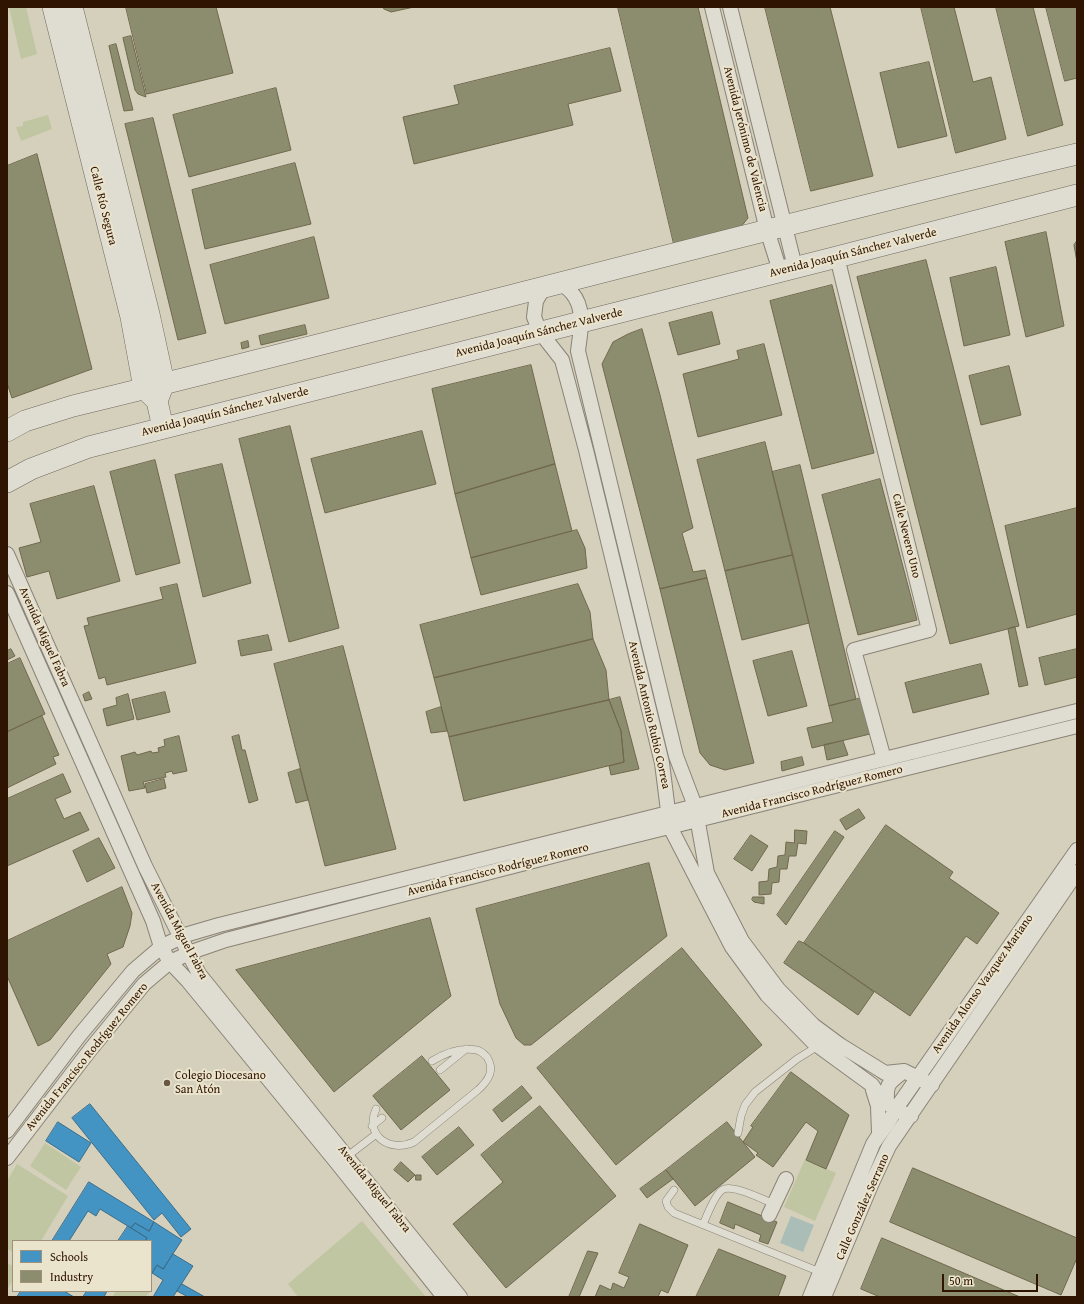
<!DOCTYPE html>
<html>
<head>
<meta charset="utf-8">
<style>
	body { margin:0 }
	#map { position:relative; width:1084px; height:1304px; overflow:hidden; background:#d5d0bb; font-family:"Gentium Book Plus",serif }
	canvas { display:block }
	.frame { position:absolute; inset:0; border:8px solid #2f1402; pointer-events:none }
	.legend { position:absolute; left:12px; top:1240px; width:140px; height:52px; box-sizing:border-box; background:#ebe4cc; border:1px solid #a0917b; margin:0; padding:5px 7px; list-style:none; font-size:12px; color:#2f1402 }
	.legend li { display:flex; align-items:center; gap:8px; height:20px }
	.legend b { width:20px; border:1px solid #a0917b }
	.scale { position:absolute; left:942px; top:1274px; width:96px; height:18px; box-sizing:border-box; border:2px solid #2f1402; border-top:0; padding-left:5px; font-size:12px; line-height:14px; white-space:nowrap; color:#2f1402; -webkit-text-stroke:3px #ebe4cc; paint-order:stroke }
</style>
</head>
<body>
<div id="map">
<canvas width="1084" height="1304"></canvas>
<div class="frame"></div>
<ul class="legend">
<li><b style="height:11px;background:#4393c3"></b>Schools</li>
<li><b style="height:11px;background:#8c8c6e"></b>Industry</li>
</ul>
<div class="scale">50 m</div>
</div>
<script>
const ctx = document.querySelector('canvas').getContext('2d');
ctx.lineJoin = 'round';
function fill(path, color) { ctx.fillStyle = color; ctx.fill(path, 'evenodd'); }
function stroke(path, color, width, dash) { ctx.strokeStyle = color; ctx.lineWidth = width; ctx.lineCap = dash ? 'butt' : 'round'; ctx.setLineDash(dash || []); ctx.stroke(path); }
function label(font, color, halo, rows, align = 'center') {
  ctx.font = font + ' "Gentium Book Plus",serif'; ctx.lineWidth = 4; ctx.setLineDash([]); ctx.textBaseline = 'middle'; ctx.strokeStyle = halo; ctx.fillStyle = color; for (const [text, x, y, turn = 0] of rows) {
    ctx.save(); ctx.translate(x, y); ctx.rotate((+turn || 0) * Math.PI / 180); ctx.textAlign = isNaN(turn) ? turn : align; if (halo) ctx.strokeText(text, 0, 0); ctx.fillText(text, 0, 0); ctx.restore();
  }
}
const green = new Path2D(`
	M9,7H26L37,54L21,59Z
	M48,115L52,129L21,141L16,127L23,126V122Z
	M45,1143L81,1167L66,1190L30,1166Z
	M805,1159L836,1173L815,1221L784,1207Z
	M17,1164L68,1196L41,1241H13V1252L7,1249V1181Z
	M362,1221L426,1297H298L288,1284Z
	M7,1263L13,1266V1280L7,1290Z
	M116,1291H150L146,1297H112Z`);
const water = new Path2D(`
	M791,1216L814,1225L803,1252L780,1243Z`);
const schools = new Path2D(`
	M90,1104L191,1229L181,1237L162,1213L154,1220L72,1118Z
	M58,1122L91,1143L79,1162L46,1141Z
	M89,1182L154,1222L149,1231L135,1223L131,1228L100,1209L96,1216L88,1211L69,1241H52Z
	M154,1222L182,1240L163,1269L157,1265L152,1273L151,1272V1241H145L147,1238L131,1228L135,1223L149,1231Z
	M128,1226L147,1238L145,1241H118Z
	M173,1254L193,1266L173,1297H153L163,1280L152,1273L157,1265L163,1269Z
	M182,1284L205,1297H188L177,1291Z
	M21,1291H64L74,1297H17Z
	M87,1291H107L104,1297H83Z`);
const industry = new Path2D(`
	M126,7H216L233,73L147,94Z
	M383,7H414L391,12L384,9Z
	M618,7H698L748,218L740,228L674,244Z
	M765,7H830L873,176L811,191Z
	M921,7H954L973,82L991,77L1006,139L956,153Z
	M996,7H1033L1063,125L1028,136Z
	M1046,7H1077V78L1065,81Z
	M131,36L146,97L138,94L135,90L123,38Z
	M116,44L133,110L124,111L109,46Z
	M610,48L621,91L568,104L573,125L414,164L403,117L459,104L454,86Z
	M929,62L947,136L898,148L880,73Z
	M276,88L291,150L189,177L173,115Z
	M153,118L206,333L178,340L125,124Z
	M37,154L92,369L12,398L7,383V166Z
	M295,163L311,224L205,249L192,190Z
	M1046,232L1064,326L1026,337L1005,242Z
	M314,237L329,298L225,324L210,265Z
	M1077,241V262L1074,245Z
	M926,260L1019,626L950,644L857,277Z
	M996,267L1010,335L964,346L950,278Z
	M832,285L874,453L812,469L770,301Z
	M712,312L720,344L678,355L669,323Z
	M305,325L307,334L261,345L259,336Z
	M642,329L660,395L693,528L682,533L693,572L705,570L707,578L660,589L602,364L613,342L628,334Z
	M248,341L249,347L242,349L241,343Z
	M764,344L782,415L698,437L683,374L739,359L737,351Z
	M531,365L555,464L455,494L432,389Z
	M1009,366L1021,415L981,425L969,376Z
	M290,426L339,628L289,642L239,439Z
	M422,431L436,484L325,513L311,459Z
	M765,442L793,555L725,571L697,460Z
	M155,460L180,563L136,575L110,472Z
	M222,464L251,583L203,597L175,475Z
	M555,464L572,531L471,558L455,494Z
	M800,465L856,699L829,706L772,472Z
	M880,479L917,620L858,635L822,495Z
	M94,486L120,581L57,599L49,571L27,577L19,548L41,542L30,504Z
	M1077,508V614L1027,628L1005,526Z
	M577,530L585,548L587,568L481,595L471,558Z
	M793,555L809,623L742,640L725,571Z
	M707,578L754,763L725,770L710,765L700,753L660,589Z
	M177,584L196,663L107,685L105,677L99,679L84,626L89,625L87,618L163,599L160,588Z
	M578,584L590,612L593,639L434,678L420,625Z
	M1015,627L1028,685L1019,687L1008,629Z
	M268,635L272,650L241,656L238,641Z
	M593,639L606,670L609,700L449,737L434,678Z
	M343,646L396,849L325,866L274,664Z
	M11,649L15,656L7,660V651Z
	M1077,649V677L1045,685L1039,658Z
	M792,651L807,706L768,716L753,661Z
	M20,658L45,714L7,732V664Z
	M981,664L989,694L913,713L905,683Z
	M89,692L92,699L85,701L83,695Z
	M165,692L170,712L137,720L132,700Z
	M128,694L134,719L107,726L103,709L117,705L116,698Z
	M620,697L639,769L611,775L609,766L624,762L621,731L609,700Z
	M862,698L870,734L812,748L807,728L833,722L829,706Z
	M609,700L621,731L624,762L464,801L449,737Z
	M441,707L447,731L431,733L426,712Z
	M42,716L59,755L53,757L56,764L7,788V732Z
	M239,735L242,750H245L258,800L249,803L232,737Z
	M179,736L187,771L173,774L172,771L165,773L166,777L143,782L145,788L129,791L121,756L135,752L137,755L151,751L152,753L159,752L158,748L165,746L164,740Z
	M843,741L848,755L827,760L824,745Z
	M802,757L804,765L782,771L781,762Z
	M300,769L308,800L296,803L288,773Z
	M63,774L71,792L55,799L64,819L80,812L89,830L7,866V799Z
	M164,779L166,788L147,793L145,784Z
	M859,809L865,818L846,830L840,820Z
	M886,825L953,872L949,878L999,913L977,944L966,936L910,1016L804,943Z
	M795,830L807,831L806,844L798,843L796,856H789L787,869H780L779,882L772,883L771,894L759,895V882L768,881L769,869L777,867L778,856L785,855L786,842L794,843Z
	M835,831L844,837L786,925L777,915Z
	M751,835L768,846L752,871L734,859Z
	M99,838L115,868L87,882L73,851Z
	M649,863L667,936L531,1045H524L516,1038L500,1004L476,909Z
	M122,887L132,913L130,926L123,947L107,954L111,964L50,1040L38,1046L7,976V941Z
	M753,897H764V904L754,902L752,900Z
	M430,918L451,996L334,1092L236,970Z
	M799,941L804,943L874,992L858,1015L784,963Z
	M682,948L762,1045L616,1165L537,1068Z
	M422,1056L450,1090L401,1130L373,1096Z
	M791,1072L849,1115L826,1169L806,1160L818,1131L806,1122L773,1167L756,1155L758,1153L743,1142L753,1127L751,1126Z
	M522,1086L532,1098L502,1122L493,1110Z
	M540,1106L616,1196L506,1288L453,1224L503,1182L481,1155Z
	M727,1122L755,1157L695,1206L666,1170Z
	M459,1127L474,1145L437,1175L422,1157Z
	M401,1162L415,1175L408,1182L394,1170Z
	M913,1168L1077,1238V1258L1061,1295L890,1222Z
	M666,1170L673,1179L647,1198L640,1189Z
	M416,1175H421V1180H416Z
	M728,1202L777,1222L768,1244L759,1241L761,1235L735,1224L734,1229L720,1223Z
	M640,1224L688,1245L668,1293L661,1290L658,1297H595L600,1285L611,1290L613,1283L624,1288L629,1277L619,1273Z
	M882,1238L1020,1297H880L861,1289Z
	M719,1249L786,1276L778,1297H696Z
	M588,1251L598,1253L579,1297H569Z`);
const service = new Path2D(`
	M440,1070L466,1049
	M376,1109C364,1136 390,1153 414,1142L478,1090C489,1080 495,1070 487,1057C484,1054 481,1051 477,1050C461,1047 445,1053 432,1061
	M372,1126L382,1118
	M738,1133L741,1116L745,1105L755,1092L797,1059L818,1046
	M345,1158L375,1135
	M674,1190L666,1201L668,1207L674,1213L820,1272
	M703,1225C707,1215 714,1196 722,1190C731,1183 764,1200 774,1204`);
const minor = new Path2D(`
	M712,7L767,230L780,271
	M730,7L795,267
	M837,257L929,630L854,650L884,759
	M560,283C564,286 569,289 572,293C586,309 580,333 578,351L676,756L695,806L707,873L742,941L778,989L813,1025L840,1045L882,1071L885,1073L904,1071L932,1085
	M544,287L536,301L534,317L540,332L562,360L586,450L662,763L670,827L732,947L767,995L813,1042L872,1085L878,1094L895,1110L911,1116
	M7,554L145,866L199,974L460,1297
	M7,593L153,921L161,947L170,962L188,981L338,1164L444,1297
	M873,1090L878,1106L879,1133
	M887,1103C886,1082 889,1083 904,1071
	M7,1131L79,1036L133,971L161,947L185,935L219,925L1077,711
	M7,1158L90,1050L144,984L170,962L194,951L226,940L572,851L1077,726
	M769,1215L786,1179
	M810,1297L873,1144C880,1132 890,1123 895,1110L1077,850
	M824,1297L871,1185L889,1146L1077,872`);
const secondary = new Path2D(`
	M53,7L131,317L144,388L154,398
	M72,7L149,314L164,383L157,401L163,428
	M7,431L25,421L73,406C408,325 741,233 1077,154
	M7,482L31,469L89,447L837,257L1077,195`);
const markers = [
	[167,1083,4,"#695643"]
];
const streetNames = [
	["Avenida Jerónimo de Valencia",745,139,76],
	["Calle Río Segura",103,206,76],
	["Avenida Joaquín Sánchez Valverde",853,253,-14],
	["Avenida Joaquín Sánchez Valverde",539,333,-14],
	["Avenida Joaquín Sánchez Valverde",225,412,-14],
	["Calle Nevero Uno",906,536,76],
	["Avenida Miguel Fabra",44,637,66],
	["Avenida Antonio Rubio Correa",649,715,77],
	["Avenida Francisco Rodríguez Romero",812,792,-14],
	["Avenida Francisco Rodríguez Romero",498,870,-14],
	["Avenida Miguel Fabra",179,931,62],
	["Avenida Alonso Vazquez Mariano",983,984,-55],
	["Avenida Francisco Rodríguez Romero",87,1057,-51],
	["Avenida Miguel Fabra",374,1189,51],
	["Calle González Serrano",863,1207,-66]
];
const poiNames = [
	["Colegio Diocesano",175,1076],
	["San Atón",175,1090]
];
fill(green, '#c1c6a2');
fill(water, '#aabeb7');
fill(schools, '#4393c3');
stroke(schools, '#3d6d89', 1);
fill(industry, '#8c8c6e');
stroke(industry, '#70684e', 1);
stroke(service, '#8a8376', 8);
stroke(minor, '#8a8376', 16);
stroke(secondary, '#716a5e', 22);
stroke(service, '#dfdcd2', 7);
stroke(minor, '#dfdcd2', 14);
stroke(secondary, '#dfdcd2', 21);
for (const [x, y, r, color] of markers) { const dot = new Path2D(); dot.arc(x, y, r, 0, 2 * Math.PI); ctx.fillStyle = color; ctx.fill(dot); stroke(dot, '#ebe4cc', 1.5); }
label('12px', '#2f1402', '#ebe4cc', streetNames);
label('12px', '#2f1402', '#ebe4cc', poiNames, 'left');
</script>
</body>
</html>
